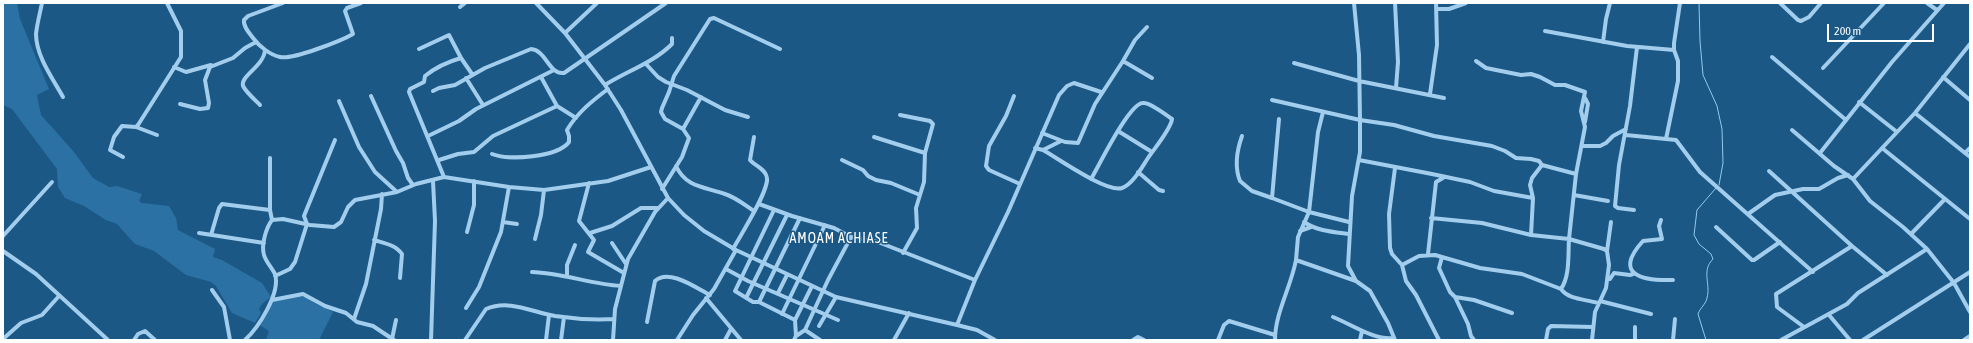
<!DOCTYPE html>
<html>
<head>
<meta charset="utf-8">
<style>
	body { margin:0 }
	#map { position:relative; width:1973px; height:343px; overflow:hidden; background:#1b5886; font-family:"Asap Condensed",sans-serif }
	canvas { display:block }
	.frame { position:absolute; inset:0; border:4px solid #fff; pointer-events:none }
	.scale { position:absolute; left:1827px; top:24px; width:107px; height:18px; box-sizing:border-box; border:2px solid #fff; border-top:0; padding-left:5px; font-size:12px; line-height:14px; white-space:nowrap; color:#fff; -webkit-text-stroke:3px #1b5886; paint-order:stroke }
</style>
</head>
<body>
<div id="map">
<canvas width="1973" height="343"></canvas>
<div class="frame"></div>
<div class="scale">200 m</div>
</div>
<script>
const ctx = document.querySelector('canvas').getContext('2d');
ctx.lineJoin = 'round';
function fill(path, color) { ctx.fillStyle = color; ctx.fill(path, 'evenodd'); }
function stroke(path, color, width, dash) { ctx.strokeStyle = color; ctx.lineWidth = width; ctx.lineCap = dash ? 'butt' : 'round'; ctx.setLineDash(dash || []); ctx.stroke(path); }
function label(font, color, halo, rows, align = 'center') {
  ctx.font = font + ' "Asap Condensed",sans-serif'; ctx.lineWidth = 3; ctx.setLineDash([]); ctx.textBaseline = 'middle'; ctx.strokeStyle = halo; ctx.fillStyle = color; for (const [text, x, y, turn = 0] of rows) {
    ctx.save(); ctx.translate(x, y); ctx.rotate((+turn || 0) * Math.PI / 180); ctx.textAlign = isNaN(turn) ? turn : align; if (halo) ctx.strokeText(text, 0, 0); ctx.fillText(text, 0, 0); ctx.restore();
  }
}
const green = new Path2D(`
	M3,3H17L20,19L49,89L37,95L41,115L74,152L93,178L109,187L117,186L142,194L139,201L142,203L169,206L176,218L178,230L215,249L213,257L222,260L262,283L271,297L262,304L259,309L261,313L255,323L232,313L216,286L211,282L186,275L154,251L135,244L117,224L106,220L84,206L65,198L58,187L57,169L12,109L3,105Z
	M294,296L307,297L316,304L333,312L319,340H266L269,331L258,324L275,299Z`);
const stream = new Path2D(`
	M1699,3L1700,41L1703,75L1717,106L1722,129L1723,163L1719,185
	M1706,340L1698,314C1700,308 1706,304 1707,298C1711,284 1701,271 1713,259L1711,254L1699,244L1694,235L1697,210L1716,188`);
const minor = new Path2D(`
	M42,3C40,13 37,24 36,34C36,56 53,79 63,97
	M283,3L248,16L244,20C243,26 249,33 253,38C259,46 270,55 280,57C292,60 341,41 353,34L345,11L347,8L361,3
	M536,3L565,33L605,85L621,110L668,198L684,215L704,231L736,250L836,297L957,325L977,330L995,340
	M1354,3L1359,55L1360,120L1394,125L1434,136L1492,146L1505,151L1516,158L1531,159L1539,161L1542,165L1576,174
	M1395,3L1398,62L1396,88
	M1780,3L1798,20L1801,21L1809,17L1821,3
	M1927,3L1937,10
	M460,7L465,3
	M1436,9H1449L1466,3
	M1545,31L1627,46L1674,50
	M565,33L597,3
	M1603,42L1606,19L1610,3
	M419,49L449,35L461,58
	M1772,57L1846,120
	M1123,61L1135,40L1147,27
	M1476,61L1486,68L1521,75L1531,74L1540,77L1555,85H1565L1585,92L1581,111L1585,127L1576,174L1569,239L1604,249L1607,251L1609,265L1606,288L1595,312L1592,340
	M1294,63L1359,81L1444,98
	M646,64L658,77L666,82L687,90L725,110L748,117
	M174,67L186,72L211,65
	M1823,68L1884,3
	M541,77L557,106L576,118
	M1943,77L1970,100
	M466,78L483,105
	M605,85C627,71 653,63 672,44V38
	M433,91L439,88L455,85L485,68L531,49C546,50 549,75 564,73L666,3
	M1430,94L1437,45L1436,3
	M371,96L396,151L403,163L408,178L413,185
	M1014,96L1006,116L989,146L986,166L989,170L1020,184
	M1272,100L1360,120V152L1352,196L1348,266L1356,281L1370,291L1388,323L1395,340
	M339,101L359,147L375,172L397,192
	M1859,102L1897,132
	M180,104L200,109L208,108L209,103L205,80L210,67L233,58L245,48L256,42
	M260,105C255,100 246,92 243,86C240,76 264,66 265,50
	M1915,113L1970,157
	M900,115L930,121L933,124L925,153L924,182L916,208L917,228L903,253
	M1279,119L1272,198L1309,212L1349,222
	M1585,122L1588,104L1585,98
	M136,127L157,135
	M683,129L701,97
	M1792,130L1834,166L1853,179L1870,201L1903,227L1927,249L1954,283L1970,312
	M1118,131L1152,152
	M1042,133L1065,142L1078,143L1095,104L1123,61L1152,78
	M1626,135L1666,139L1678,81V61L1674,50V43L1680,3
	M428,136L459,121L476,109L554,70
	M1242,136C1237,150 1234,166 1240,181L1252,191L1272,198
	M874,137L925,153
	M1666,139L1676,140L1700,172L1813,272
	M1582,146H1600L1606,143L1613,136L1626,129
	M1035,148L1043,150C1059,159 1107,193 1122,188C1133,184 1142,167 1148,158C1154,149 1171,129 1172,119C1166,115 1150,102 1143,103C1129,103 1099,166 1091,179
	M1882,148L1970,219
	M1043,150L1061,141
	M1820,153L1892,62L1944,3
	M1965,153L1970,148
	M492,154C509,161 558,157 569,142V136L567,130C577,113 592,101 608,89
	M123,157L110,150L114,137L122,126L136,127L138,125L181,57V31L167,3
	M270,158V210L272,220
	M439,160L458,154L474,152L493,136L557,106
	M842,160L863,170L868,176L876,180L891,183L920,195
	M1359,160L1432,174L1470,182L1494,191L1533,198
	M1542,165L1532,178L1530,185L1533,198L1531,235L1569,239C1568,255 1570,276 1561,289C1569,300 1585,299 1598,303
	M676,166C686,188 706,187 725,194C735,197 745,205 754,211
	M1395,168L1389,214L1390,248L1392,254L1402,265L1406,281L1416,295L1439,340
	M1769,171L1852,246L1887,275
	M1138,172L1159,190L1163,191
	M444,177L409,92L410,89L424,82L425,76C436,67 447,62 461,58L472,74
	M1853,179L1915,113L1970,44
	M589,183L579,221L594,240L588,252L624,273
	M662,189L682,157L689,138L683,129L665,119L661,112L662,108L669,92L674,76L710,19L714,18L780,49
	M1574,195L1608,201
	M759,204L792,216L834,228L851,237L878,242L975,280
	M774,210L735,291L753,302H759L795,320L796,336
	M1634,210L1618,208L1615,206L1619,165L1630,106L1637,47
	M1748,214L1775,195L1803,189H1819L1838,178L1848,175
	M1431,218L1482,223L1531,235
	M1661,220L1659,226L1662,239L1643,241C1612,275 1643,281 1673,280
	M503,222L517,224
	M1304,222C1317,231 1334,232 1349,234
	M1716,227L1752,260H1754L1780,242
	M1300,231L1311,227
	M467,232L474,205V181
	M199,233L264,243
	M590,233L612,226L641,208H658
	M1911,234L1945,199
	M211,235L219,208L222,204L270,210
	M3,236L52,182
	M535,239L541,215L544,190
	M374,240C384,243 396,245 402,254L400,278
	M612,243L626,264
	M733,249C740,236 769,191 767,178C766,169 755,166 750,160L754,137
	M3,251L36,274L108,340
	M1607,251L1611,222
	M1428,254L1436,182L1443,178
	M1442,257L1439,268L1450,292L1455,297L1468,324L1471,336L1474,340
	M1296,260L1298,237L1309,212L1318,132L1323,112
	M1402,265L1419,256L1435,255L1480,268L1522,274L1561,289
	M726,269L748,281L838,320
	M532,272C562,273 591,284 621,286
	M275,276L290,269L295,262L307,224L304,216L306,211L335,140
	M567,276V265L575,245
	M1607,279H1610L1614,273L1630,275L1633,274
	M212,290L224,307L230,340
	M778,293L787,275
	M1455,297L1474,300L1512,313
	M706,298L741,340
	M746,298L787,215
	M272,300L303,294L325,306L346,313L357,322L373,326L394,340
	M1600,301L1651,314
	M759,302L800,218
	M466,308L479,287L501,232L509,187
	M782,314L825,225
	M1829,315L1850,340
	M1333,317C1351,324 1375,341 1394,338
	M354,319L366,284L381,209L382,194
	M795,320L812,286
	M647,322L655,281C669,268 696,288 710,295
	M957,325L975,280L1008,212L1059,95L1067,86L1074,83L1101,92
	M819,326L836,297
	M1635,327V340
	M1804,327L1777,307L1776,294L1852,246
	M805,330L820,340
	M3,339L21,323L42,315L59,296
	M392,339L396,320
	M134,340L138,334L145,331L155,340
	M245,340C258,328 281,293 275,274C272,268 266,262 264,255C261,245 266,228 272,220L283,219L310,225L334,227L341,222L348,207L355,200L397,192L416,184L444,177L509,187L544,190L608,181L651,167
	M431,340L435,221L433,181
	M465,340L486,309C509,299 532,312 555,316C575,319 595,320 614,319
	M546,340L549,315
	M561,340L564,317
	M613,340L615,309L628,259L655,212L668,198
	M677,340L693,315L714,289L736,250
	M725,340L731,329
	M794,340L796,336L805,330L828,280L851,237
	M894,340L909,313
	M1133,340L1138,337L1144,340
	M1218,340L1224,325L1229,321L1275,335
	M1275,340C1275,313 1291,287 1296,260L1356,281
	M1360,340L1362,331
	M1546,340L1548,329L1551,326L1593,327
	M1673,340L1675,319
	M1781,340L1847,304L1858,293L1927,249
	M1863,340L1970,272
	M1964,340L1970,336`);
const quarterNames = [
	["AMOAM ACHIASE",839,239]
];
fill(green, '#2b71a3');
stroke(stream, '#94caee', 1);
stroke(minor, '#a2cdec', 4);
ctx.letterSpacing = '1px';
label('14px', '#fff', '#1b5886', quarterNames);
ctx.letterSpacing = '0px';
</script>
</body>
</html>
